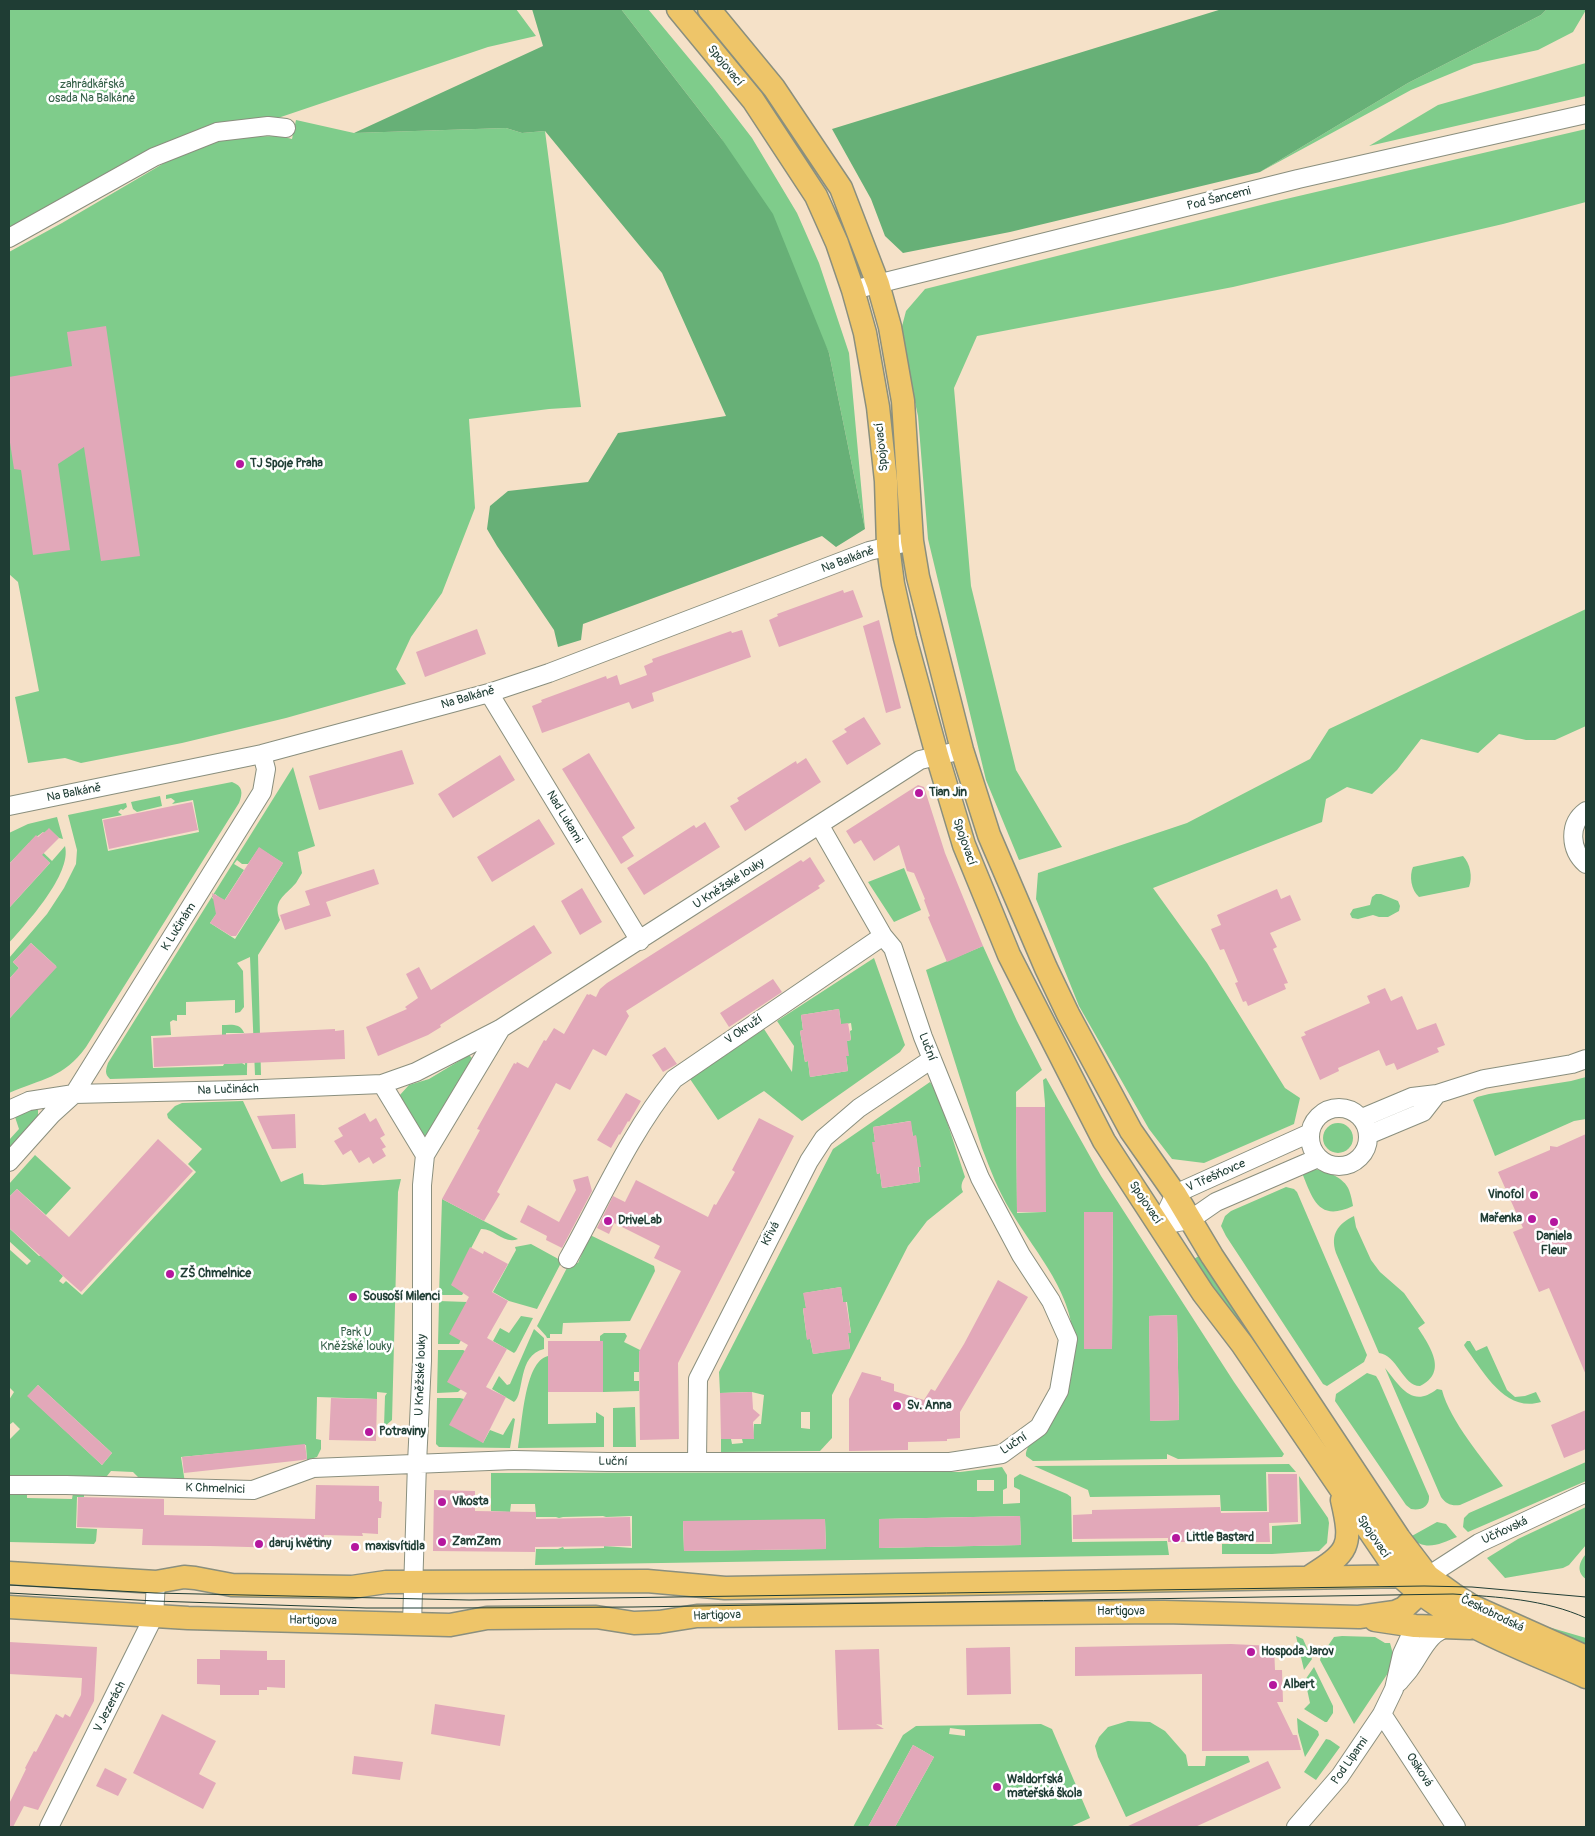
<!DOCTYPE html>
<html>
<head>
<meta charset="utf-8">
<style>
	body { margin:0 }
	#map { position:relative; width:1595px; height:1836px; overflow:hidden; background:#f5e1c8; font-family:Pangolin,sans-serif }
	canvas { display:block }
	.frame { position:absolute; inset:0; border:10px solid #1f3d34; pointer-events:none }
</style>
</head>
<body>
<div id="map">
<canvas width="1595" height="1836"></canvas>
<div class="frame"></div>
</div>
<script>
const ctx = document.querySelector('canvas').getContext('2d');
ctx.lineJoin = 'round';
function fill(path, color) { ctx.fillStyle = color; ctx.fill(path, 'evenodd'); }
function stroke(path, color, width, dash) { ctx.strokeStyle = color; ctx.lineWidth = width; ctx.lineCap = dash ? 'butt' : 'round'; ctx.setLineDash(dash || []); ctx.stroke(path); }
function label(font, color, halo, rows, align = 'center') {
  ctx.font = font + ' Pangolin,sans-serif'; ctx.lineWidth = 5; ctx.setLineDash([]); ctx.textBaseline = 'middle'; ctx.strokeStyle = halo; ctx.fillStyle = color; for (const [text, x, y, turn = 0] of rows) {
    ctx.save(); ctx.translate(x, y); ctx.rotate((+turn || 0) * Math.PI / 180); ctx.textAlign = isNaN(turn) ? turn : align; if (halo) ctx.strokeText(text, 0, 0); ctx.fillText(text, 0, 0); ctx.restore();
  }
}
const green = new Path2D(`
	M9,9H516L536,36L488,47L272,120L215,126L9,231Z
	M621,9H648L712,86L752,138L797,213L819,263L849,353L865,529L829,353L721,138Z
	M1547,9L1586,10L1573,32L1538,50L1474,64L1411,90L1260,172L1408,83L1541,15Z
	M1586,63V96L1369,146L1438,105Z
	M296,120L354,133L506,128L522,133L545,131L581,407L549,409L469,419L475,508L442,593L411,637L396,669L406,684L286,718L182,743L81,763L65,758L28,763L15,697L39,691L18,582L9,574V252L62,223L195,145L224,137L280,136L292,139Z
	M1586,129V202L1503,224L1233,287L977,336L954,388L971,586L1016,770L1062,847L1019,860L986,780L928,539L918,416L900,334L906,311L925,289L1273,202Z
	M1586,609V726L1555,740H1526L1499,734L1478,753L1421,739L1397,770L1372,794L1347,787L1326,799L1322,822L1153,888L1207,963L1285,1088L1300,1098L1294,1124L1204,1163L1172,1159L1149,1129L1079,1006L1036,899L1038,873L1187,823L1310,759L1329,729Z
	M293,767L315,846L298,852L302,873C300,876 298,880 296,883C285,896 272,900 280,920L258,955L261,1075H255L250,957L237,963L243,971L244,1007L240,1012L235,1013V1000L186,1002V1015H177V1021L173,1020L170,1022L171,1035L151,1036L153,1068L223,1066L224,1064L242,1063L245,1065L244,1033H226V1035H222V1025C227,1025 233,1024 238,1026C250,1031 247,1063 247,1075L110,1079C104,1074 106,1069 108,1063ZM259,848L283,863L235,939L210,923L221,907L218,902L212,898L215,894L224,901L244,870L234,864L237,860L242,864H248Z
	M232,782C243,786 243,793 239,803L86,1047C64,1078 41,1079 9,1093V1019L56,966L31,943L13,962L19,968L9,979V958L47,914L64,888L76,864L77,850L68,815L126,803L127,807L123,810L121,809L118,812L122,815L102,819L108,851L199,832L193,800L172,804L175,801L171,798L166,799V795Z
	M160,796L162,806L137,812L133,809L131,802Z
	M57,817L63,839L59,838L49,829L44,833L43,832L31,841L52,861L65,846C72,874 27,923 9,943V908L50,863L29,843L9,864V833L28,824Z
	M1463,856C1470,863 1473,877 1469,887L1419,897C1411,890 1409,876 1413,867Z
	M904,868L921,910L894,922L868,882Z
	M1376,894H1381L1398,901L1400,906L1399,911L1388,917H1379L1373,915L1358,919L1352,918L1350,914L1353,909L1370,905L1372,897Z
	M983,946L1017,1021L1042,1070L1016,1092L1017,1213L1044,1212L1045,1104L1043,1080L1046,1078L1101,1176L1234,1382L1284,1454L1282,1457L1178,1459L1167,1454V1459L1033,1461L1026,1456C1024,1443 1053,1420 1061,1407C1067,1397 1070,1384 1072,1372C1083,1301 1043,1265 1010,1210C998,1190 990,1169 982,1148L926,970ZM1084,1212H1113L1112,1349H1084ZM1177,1315L1179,1420L1151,1421L1149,1316Z
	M874,958L905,1045L900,1052L802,1121L764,1091L718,1120L690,1079L764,1029L792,1072L794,1046L777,1021ZM839,1009L841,1025L851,1023L852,1030L850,1031L851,1040L847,1041L846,1056L848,1071L810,1077L808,1061L805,1062L800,1031L803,1030L801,1015Z
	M469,1055L472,1058L430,1134L423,1136L399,1096L409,1085L429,1079Z
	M1586,1077V1119L1574,1121L1495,1156L1473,1100L1477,1097L1489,1094L1571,1081Z
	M930,1082L938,1094L965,1177C962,1182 960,1186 963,1192L927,1221L908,1246L832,1395V1438L820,1451L721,1452V1439H731L732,1444L743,1443L742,1439L753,1438L754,1424H761L764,1395L752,1392L720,1393L719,1372L833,1149ZM910,1121L913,1136H916L920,1182L882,1188L880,1173L877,1174L873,1142H875L873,1127ZM841,1287L843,1302H847L851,1333H848L850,1348L813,1354L810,1339H807L803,1309L806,1308L804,1293ZM801,1412H810V1429L801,1428Z
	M243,1101L281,1182L303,1173L304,1184L323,1185L401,1179L398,1192L392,1420L384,1427L385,1396L387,1393L377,1392V1399L317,1397L316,1439L321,1440V1449L317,1457L307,1460L306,1445L181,1457L185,1483L143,1482L133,1472L111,1471L103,1481H68V1475H37L36,1480L9,1479V1440L20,1429L13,1422L9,1425V1400L14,1392L9,1387V1249L27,1265L31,1261L9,1241V1228L39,1256L42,1255L63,1276L59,1281L63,1284L66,1281L82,1295L196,1172L188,1164L202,1149L168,1118L167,1114L175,1106L182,1103ZM38,1385L112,1453L102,1465L28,1396Z
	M35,1107L38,1110V1116L9,1148V1140L19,1129L14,1114Z
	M1323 1138a15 15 0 1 1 30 0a15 15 0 1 1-30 0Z
	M35,1155L71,1188L46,1215L17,1189L9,1197V1184Z
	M1312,1169C1324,1169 1345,1178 1349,1190C1351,1195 1352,1201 1353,1206C1319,1222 1313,1200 1302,1173Z
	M1286,1187L1294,1189L1297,1192L1367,1355L1364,1362L1327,1386L1323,1384L1226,1236L1221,1226L1225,1216L1231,1211Z
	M442,1199L518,1239C504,1245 494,1228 481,1229L452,1285L464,1292L462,1295H439Z
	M1354,1216L1356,1227L1371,1260L1380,1272L1404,1293L1425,1323L1418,1328C1429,1345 1449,1372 1420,1386C1403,1386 1397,1355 1379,1353L1336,1253C1330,1234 1338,1224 1354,1216Z
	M590,1235L654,1266L655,1271L630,1321L563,1323L562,1334H550V1338H547L546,1336L537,1326L571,1260L578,1263Z
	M531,1244L562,1261L537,1309L509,1301L493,1292L516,1250L515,1247Z
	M1199,1256L1249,1333L1389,1538L1192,1260Z
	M439,1301L467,1302L461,1340L459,1344H438Z
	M521,1316L533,1318L516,1351L514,1353L493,1341L500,1328L509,1333Z
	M534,1329L544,1338V1349C517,1355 525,1394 514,1402L492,1389L499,1376L507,1385L510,1384Z
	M604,1333H625L627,1336L624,1342L640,1350L639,1353V1372H634V1381H639V1391L603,1392V1341H600V1336Z
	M1467,1341H1470L1476,1351L1487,1346L1507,1390L1515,1397L1525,1396L1536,1392L1541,1402C1505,1413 1483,1371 1465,1347L1464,1345Z
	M438,1350H463L465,1351L461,1389L458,1392L437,1393Z
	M548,1356V1424L596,1423V1412L604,1417V1447L518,1448C522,1427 524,1361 548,1356Z
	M1385,1368C1400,1386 1412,1409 1437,1389L1442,1390C1450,1421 1483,1459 1503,1486L1460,1505C1451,1506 1446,1504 1441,1497Z
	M1367,1373L1376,1376L1379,1381L1429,1496C1430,1507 1420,1511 1411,1509L1406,1505L1335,1401L1336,1394Z
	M437,1398H460L464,1399L483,1443L490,1430L503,1435L513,1418L515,1419L510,1448L439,1447L436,1444Z
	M635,1407L636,1447H613V1408Z
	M1586,1462V1481L1468,1532L1463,1527L1464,1518L1469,1513Z
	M1289,1464L1296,1472H1266L1267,1511H1221L1220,1495L1090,1497L1088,1490L1034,1466Z
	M1002,1467L1007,1475V1488L1003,1490V1504L1020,1503V1490L1014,1487V1478L1020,1474L1067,1494L1071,1497L1072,1542L1167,1541L1169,1555L535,1565L536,1549H558L563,1547L564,1549L604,1548V1546L632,1548V1516L606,1517L603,1516L563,1517L559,1518L556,1517H536L535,1504H511L510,1512L491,1511V1473L960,1472ZM977,1480H994V1491H977ZM1020,1516L1021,1545L879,1548V1519ZM825,1520L826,1549L684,1551L683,1522Z
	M1299,1476L1328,1518L1329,1523L1327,1543L1319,1551L1272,1554H1222V1544H1272V1526L1301,1524Z
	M9,1492L27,1493V1498L72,1499L73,1493L84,1494V1497H77L76,1528L97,1529L96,1541L94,1544L9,1542Z
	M1586,1507V1545L1569,1565L1563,1568L1505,1578L1487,1558L1518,1539Z
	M1437,1522L1446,1524L1457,1537C1440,1544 1425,1552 1410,1537Z
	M1586,1554V1579C1576,1572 1579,1562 1586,1554Z
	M1535,1623L1586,1638V1646Z
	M1296,1636L1303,1639L1312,1659L1304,1670Z
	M1342,1636L1375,1637L1385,1643H1390L1393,1654L1390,1670L1354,1724L1320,1660L1321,1656L1334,1637Z
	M1314,1667L1333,1706V1713L1327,1722H1325L1304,1709L1310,1703L1305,1680Z
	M1297,1718L1318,1731L1319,1735L1305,1757L1298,1732Z
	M1128,1721L1150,1722L1165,1731L1186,1755L1188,1766H1205L1206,1756H1248L1250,1762L1126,1817L1098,1757L1095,1746L1099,1737L1108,1727Z
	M1041,1724L1052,1729L1090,1818L1070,1827H895L934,1757L913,1745L868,1827H853L903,1735L916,1726ZM950,1728L965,1730V1736L949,1734Z
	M1326,1739L1330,1740L1340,1747L1316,1780L1304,1772Z`);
const forest = new Path2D(`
	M532,9H621L721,138L773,214L829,353L865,529L836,547L822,536L583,624L581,640L558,647L554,630L497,546L487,529L490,506L508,491L588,482L618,433L726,416L662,273L545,131L522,133L506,128L354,133L543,46Z
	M1222,9H1547L1541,15L1408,83L1260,172L1010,232L903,253L885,236L871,199L832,129Z`);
const building = new Path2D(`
	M106,326L140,556L101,561L84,447L58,464L70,550L33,555L21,470L14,469L9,436V377L72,366L67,332Z
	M843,590L844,593L853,590L863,617L779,647L769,620L778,616L777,614Z
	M879,620L901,708L886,713L863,626Z
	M477,629L486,654L425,677L416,652Z
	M742,630L751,657L652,693L654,701L632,709L629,702L542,733L532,706L542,702L541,700L606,676L607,679L617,675L620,685L647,675L644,666L653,662L652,659L731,631L732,633Z
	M864,717L881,744L847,765L832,741L847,732L844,729Z
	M402,750L414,784L319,810L309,776Z
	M589,753L635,828L622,837L634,856L621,864L562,769Z
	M500,755L515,780L453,818L438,794Z
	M806,758L821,782L745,831L730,806L739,801L737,798L796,761L797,764Z
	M918,785L924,787L945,853L983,946L947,962L928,917L930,916L924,900L925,899L914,873L907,871L899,845L874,861L861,840L854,844L846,831Z
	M192,802L198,830L109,849L103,820Z
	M539,819L555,844L492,882L477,857Z
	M705,822L720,847L644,895L627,868L694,825L696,828Z
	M49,828L59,838L42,855L50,863L9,908V864L36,835L38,837L43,832L44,833Z
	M259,847L283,863L236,936H231L210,923L216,914L212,893L225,900Z
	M810,857L825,881L818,886L820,888L626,1011L629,1016L606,1056L593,1049L570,1090L556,1083L497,1192L500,1194L484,1221L442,1199L480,1130L477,1129L514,1063L516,1064L517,1062L528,1068L544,1040L546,1041L554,1028L564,1034L587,994L589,995L590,994L596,997L600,989L607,983L801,860L803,862Z
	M374,869L379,884L326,902L331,916L285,930L280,915L310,905L305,891Z
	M582,888L602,922L580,935L561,901Z
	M1277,889L1281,899L1290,895L1301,920L1270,933L1277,947L1273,949L1288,983L1284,984L1286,989L1248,1006L1246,1001L1243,1002L1235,983L1238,982L1224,949L1220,950L1211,929L1221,925L1217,915Z
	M534,925L552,953L440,1025L441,1027L428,1035L378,1056L366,1027L407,1009L405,1007L418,998L406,974L419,967L431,990Z
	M31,943L57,967L9,1019V979L19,968L13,962Z
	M773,979L782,992L729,1027L720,1013Z
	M1385,988L1391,1001L1402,996L1417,1030L1436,1023L1445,1045L1437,1048L1439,1052L1397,1070L1394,1063L1386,1066L1379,1050L1338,1068L1339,1071L1320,1080L1301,1037L1306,1035L1304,1032L1370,1003L1367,996Z
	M839,1009L841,1024L848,1023L851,1040L847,1041L849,1056H846L848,1071L810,1077L808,1061L805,1062L800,1031L803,1030L801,1015Z
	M335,1029V1031L344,1030L345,1059L154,1067L153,1038Z
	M665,1047L677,1064L663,1072L652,1055Z
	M626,1093L641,1101L629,1122L628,1121L620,1135L619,1134L611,1148L597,1140Z
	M1016,1107H1045L1046,1212H1017Z
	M365,1113L370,1122L376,1118L385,1135L380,1138L386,1147L382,1149L386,1156L373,1164L369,1157L359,1163L351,1150L343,1155L334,1141L343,1136L338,1128Z
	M295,1114L296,1148L272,1149L257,1116Z
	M759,1118L794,1136L678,1363L679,1439L640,1440L639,1352L681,1271L654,1258L660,1246L614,1223L609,1234L597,1228L613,1196L625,1202L636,1180L708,1217L714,1204L716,1205L735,1172L732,1170Z
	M911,1121L913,1136L916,1135L921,1167H918L920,1182L882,1188L880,1173L877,1174L872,1142H875L873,1127Z
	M1586,1134V1375L1549,1288L1539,1292L1513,1232L1523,1228L1498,1172L1550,1150V1146L1557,1147Z
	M158,1139L193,1171L81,1292L9,1228V1197L17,1189L69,1237Z
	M588,1176L592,1191L562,1248L546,1240L547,1236L520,1222L528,1205L559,1222L576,1190L573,1180Z
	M1084,1212H1113L1112,1349H1084Z
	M470,1247L483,1254L484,1251L508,1264L492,1292L508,1301L487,1338L507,1349L486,1387L506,1397L483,1443L449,1425L467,1393L447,1382L468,1345L449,1334L469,1297L451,1285Z
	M998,1280L1028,1297L960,1412V1438L947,1439V1441L908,1442V1450L849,1451V1399L862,1372L881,1377V1380L894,1384V1391L924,1400L931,1389L935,1391L964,1344Z
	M841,1287L843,1302H846L851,1333H848L850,1349L813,1354L810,1339L807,1340L803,1308H806L803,1293Z
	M1177,1315L1179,1420L1150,1421L1149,1316Z
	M548,1341H603V1392H548Z
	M38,1385L112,1453L102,1465L27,1396Z
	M752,1392L753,1409L760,1415L753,1422L754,1439H721L720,1393Z
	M331,1398L377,1399L376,1441L329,1440Z
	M1586,1410V1449L1564,1458L1551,1425Z
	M305,1444L307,1459L303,1460L184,1473L182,1457Z
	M1268,1474H1297L1298,1522L1269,1523L1270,1542H1168V1538L1073,1539V1515L1092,1514V1510L1220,1507L1221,1513L1269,1512Z
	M316,1485L379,1486V1501L382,1502L381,1518H378V1534L362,1533L363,1536L324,1535L323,1549L210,1546L142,1545L143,1529L77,1527L78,1497L164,1499V1515L315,1519Z
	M434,1490L475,1491V1511L536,1512V1519L630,1517L631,1546L535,1547V1552L433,1551Z
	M1020,1516L1021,1545L879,1548V1519Z
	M825,1519L826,1549L684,1551L683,1521Z
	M9,1642L97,1647L94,1701L38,1810L24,1806L13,1827H9V1804L26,1769L25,1768L34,1751L36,1752L56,1714L63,1718L65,1714L70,1717L81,1695L82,1678L9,1674Z
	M1231,1644L1274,1646L1275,1670H1282L1283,1702H1277L1293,1735H1297L1301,1750L1202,1751V1674L1075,1676V1647Z
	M1010,1647L1011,1694L967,1695L966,1648Z
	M879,1649L882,1725L876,1724L884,1729L838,1730L835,1650Z
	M220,1650L267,1651V1660H285V1688L267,1687V1690H259V1695H220V1685L197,1684V1659H220Z
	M435,1704L505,1715L500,1746L431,1734Z
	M162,1714L216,1741L199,1774L216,1783L203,1809L133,1773Z
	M913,1745L934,1757L895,1827H868Z
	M354,1756L403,1762L400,1780L352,1774Z
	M1268,1761L1281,1788L1195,1827H1126Z
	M105,1768L127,1779L118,1796L96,1786Z`);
const minor = new Path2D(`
	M9,238L154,157L217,132L268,126L286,128
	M853,290L1298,179L1586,114
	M489,693L640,941
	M9,806L262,754L489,693L549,673L869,551L912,541
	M1586,811C1568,824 1570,850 1586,864
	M382,1084L425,1155L422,1185V1361L417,1463L412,1624
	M1310 1137a29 29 0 1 1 58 0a29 29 0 1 1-58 0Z
	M9,1110L29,1101L74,1094L238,1090L382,1084L416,1072L500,1029L920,760L962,750
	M1362,1118L1412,1097L1437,1094L1484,1079L1572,1064L1586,1059
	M1368,1135L1423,1112L1437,1094
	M425,1155L500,1030
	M9,1162L52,1114L74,1094L262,792L266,769L262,754
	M1160,1225L1175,1194L1310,1133
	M1160,1225L1190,1220L1216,1202L1318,1158
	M568,1259C602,1198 630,1133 674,1079L883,936
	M697,1461L698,1379L809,1161L824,1138L859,1108L932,1059
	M9,1485H66L253,1490L313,1468L514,1460L607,1462H950L1002,1454L1039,1427L1059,1391L1068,1339L1051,1301L1021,1255L980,1178L923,1037L893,948L883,936L820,826
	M1428,1576L1479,1543L1586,1493
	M1399,1682C1402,1678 1406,1674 1409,1670C1422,1653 1428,1631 1451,1627
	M1382,1714L1456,1827
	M49,1827L154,1616L156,1582
	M1296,1827L1340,1776L1382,1714L1394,1689L1402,1654L1415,1626`);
const major = new Path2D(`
	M678,9L753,100L816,196L837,243L853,290L865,333L878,407L886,481L888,546L893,584L905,638L937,755L964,845L1009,955L1104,1141L1203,1293L1242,1344L1400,1576C1452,1625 1522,1648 1586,1677
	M709,9L774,88L841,188L878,284L890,327L903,401L912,541L918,577L962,750L989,835L1046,968L1068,1014L1131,1131L1175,1194L1212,1256L1399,1538L1428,1576L1453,1594L1472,1606L1586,1657
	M9,1573L156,1582L184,1577L195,1578L232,1585L352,1587L386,1582L647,1581L725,1588L1410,1576
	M1309,1577C1349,1552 1353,1547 1342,1500
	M9,1607L188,1618L450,1625L487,1618L596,1617L634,1623L659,1622L697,1616L1164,1612L1359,1617L1395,1612L1404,1608L1419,1594L1426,1581
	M1375,1620L1415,1626L1470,1628`);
const tram = new Path2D(`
	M9,1585L155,1593L469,1600L1424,1586L1472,1587L1586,1597
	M9,1593L155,1601L366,1608H450L634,1607L1453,1594C1498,1597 1544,1599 1586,1618`);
const markers = [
	[240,464,5,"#b5179e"],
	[919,793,5,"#b5179e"],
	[1534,1195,5,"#b5179e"],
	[1532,1219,5,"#b5179e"],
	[608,1221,5,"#b5179e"],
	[1554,1222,5,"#b5179e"],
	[170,1274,5,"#b5179e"],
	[353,1297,5,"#b5179e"],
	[897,1406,5,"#b5179e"],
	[369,1432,5,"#b5179e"],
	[442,1502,5,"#b5179e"],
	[1176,1538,5,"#b5179e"],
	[442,1542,5,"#b5179e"],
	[259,1544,5,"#b5179e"],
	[355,1547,5,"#b5179e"],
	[1251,1652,5,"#b5179e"],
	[1273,1685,5,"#b5179e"],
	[997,1787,5,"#b5179e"]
];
const streetNames = [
	["Spojovací",725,66,51],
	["Pod Šancemi",1219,199,-14],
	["Spojovací",882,447,-96],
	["Na Balkáně",848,560,-20],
	["Na Balkáně",468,698,-16],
	["Na Balkáně",74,793,-11],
	["Nad Lukami",564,817,59],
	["Spojovací",964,842,71],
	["U Kněžské louky",729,884,-33],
	["K Lučinám",179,927,-58],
	["V Okruží",744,1030,-34],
	["Luční",927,1047,69],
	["Na Lučinách",228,1090,-2],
	["V Třešňovce",1216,1176,-24],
	["Spojovací",1145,1203,56],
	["Křivá",771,1234,-62],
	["U Kněžské louky",421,1375,-88],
	["Luční",1014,1444,-33],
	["Luční",613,1462,1],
	["K Chmelnici",215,1489,2],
	["Učňovská",1505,1531,-25],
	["Spojovací",1373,1537,56],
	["Hartigova",1121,1612],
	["Českobrodská",1492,1614,26],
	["Hartigova",717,1616,-2],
	["Hartigova",313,1621,1],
	["V Jezerách",110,1707,-63],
	["Pod Lipami",1350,1761,-55],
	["Osiková",1419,1770,57]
];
const parkNames = [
	["zahrádkářská",92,85],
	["osada Na Balkáně",92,99],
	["Park U",356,1333],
	["Kněžské louky",356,1347]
];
const poiNames = [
	["TJ Spoje Praha",250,464],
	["Tian Jin",929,793],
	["Vinofol",1524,1195,"right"],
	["Mařenka",1522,1219,"right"],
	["DriveLab",618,1221],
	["Daniela",1554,1237,"center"],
	["Fleur",1554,1251,"center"],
	["ZŠ Chmelnice",180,1274],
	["Sousoší Milenci",363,1297],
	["Sv. Anna",907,1406],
	["Potraviny",379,1432],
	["Vikosta",452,1502],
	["Little Bastard",1186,1538],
	["ZamZam",452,1542],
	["daruj květiny",269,1544],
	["maxisvítidla",365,1547],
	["Hospoda Jarov",1261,1652],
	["Albert",1283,1685],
	["Waldorfská",1007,1780],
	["mateřská škola",1007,1794]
];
fill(green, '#7fcc8b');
fill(forest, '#67b077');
fill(building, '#e2a8b9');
stroke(minor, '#8a8f7e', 20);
stroke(major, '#8a8f7e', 25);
stroke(minor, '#fff', 18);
stroke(major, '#eec569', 22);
stroke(tram, '#1f3d34', 1);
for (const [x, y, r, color] of markers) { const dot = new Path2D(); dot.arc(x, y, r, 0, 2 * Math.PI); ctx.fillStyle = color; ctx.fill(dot); stroke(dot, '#fff', 2); }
label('12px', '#1f3d34', '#fff', streetNames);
label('12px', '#37614a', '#fff', parkNames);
label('bold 12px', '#1f3d34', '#fff', poiNames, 'left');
</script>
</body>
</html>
